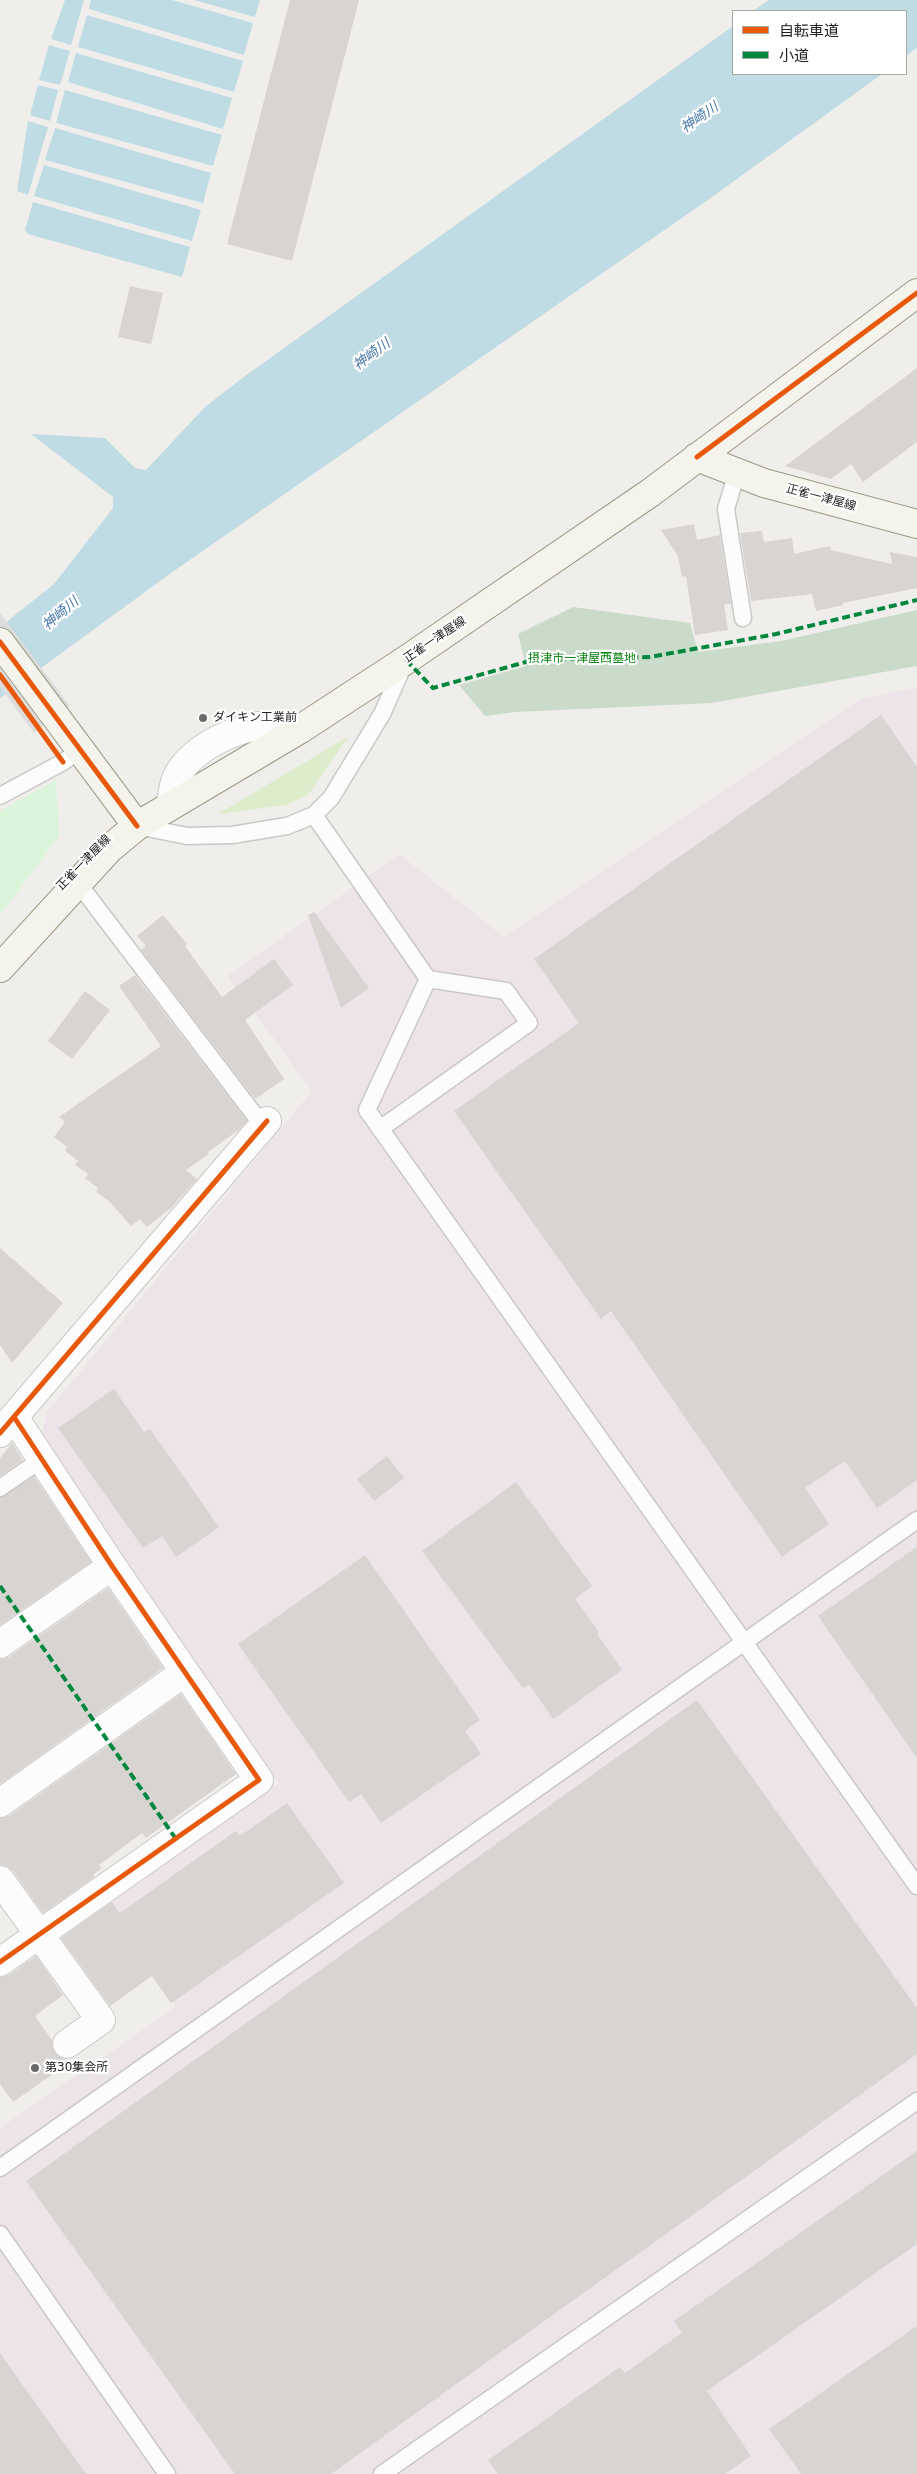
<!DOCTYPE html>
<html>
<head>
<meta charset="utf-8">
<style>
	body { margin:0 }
	#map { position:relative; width:917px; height:2474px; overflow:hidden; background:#f0eeeb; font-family:"DejaVu Sans","Noto Sans JP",sans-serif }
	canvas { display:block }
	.legend { position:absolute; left:732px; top:10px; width:175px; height:65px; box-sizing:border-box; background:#fff; border:1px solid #a7a7a7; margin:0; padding:6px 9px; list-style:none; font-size:15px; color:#222 }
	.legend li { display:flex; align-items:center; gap:10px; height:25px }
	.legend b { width:25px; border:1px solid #a7a7a7 }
</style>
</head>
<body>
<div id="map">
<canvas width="917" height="2474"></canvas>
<ul class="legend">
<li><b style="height:6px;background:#e8590c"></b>自転車道</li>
<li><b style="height:6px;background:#00873e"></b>小道</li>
</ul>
</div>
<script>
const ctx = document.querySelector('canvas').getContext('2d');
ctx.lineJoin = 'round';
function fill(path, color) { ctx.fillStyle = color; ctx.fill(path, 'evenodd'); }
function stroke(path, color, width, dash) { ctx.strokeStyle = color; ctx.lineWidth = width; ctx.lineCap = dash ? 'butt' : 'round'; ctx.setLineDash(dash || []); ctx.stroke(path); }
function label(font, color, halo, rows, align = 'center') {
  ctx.font = font + ' "DejaVu Sans","Noto Sans JP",sans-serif'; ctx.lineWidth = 4.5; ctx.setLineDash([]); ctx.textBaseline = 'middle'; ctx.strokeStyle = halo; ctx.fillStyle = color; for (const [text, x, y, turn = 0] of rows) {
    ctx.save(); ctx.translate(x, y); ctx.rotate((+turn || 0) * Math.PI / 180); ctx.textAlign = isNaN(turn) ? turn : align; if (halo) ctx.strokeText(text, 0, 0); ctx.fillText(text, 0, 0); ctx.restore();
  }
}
const industrial = new Path2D(`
	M917,687V2474H0V2128L176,2007L104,1908L279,1783L41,1437L46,1413L312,1091L228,976L399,854L504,937L861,699Z`);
const grass = new Path2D(`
	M349,736L308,795L286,805L218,814Z`);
const cemetery = new Path2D(`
	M573,607L690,623L698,652L781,641L917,610V666L712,703L516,712L485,716L459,685L526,666L518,634Z`);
const park = new Path2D(`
	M56,780L59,836L0,915V811Z`);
const water = new Path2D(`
	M65,0H84L71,45L51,39Z
	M91,0H172L253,23L244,55L89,9Z
	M194,0H260L255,17Z
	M769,0H917V48L906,56V11H753Z
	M87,15L243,61L234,92L78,47Z
	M733,26V74H882L712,197L171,573L0,698V627L54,584L113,508V497L31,434L105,438L135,468L146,470L205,407L241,379Z
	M49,45L70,51L60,85L39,80Z
	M76,53L232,98L223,129L68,82Z
	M38,85L58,90L50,121L30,115Z
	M65,90L222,135L213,166L56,123Z
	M28,121L48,127L28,195L17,191Z
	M55,128L211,173L203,203L45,160Z
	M44,165L201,210L192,241L34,196Z
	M33,202L190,247L182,277L28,234L25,230Z`);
const pier = new Path2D(`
	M0,613L70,706L34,733L0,687Z`);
const building = new Path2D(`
	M290,0H359L292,261L227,244Z
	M130,286L163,293L151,344L118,337Z
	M917,368V442L863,482L851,464L831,479L785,466Z
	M694,524L697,540L720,535L731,604H724L728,630L695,635L686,576L682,577L678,556L661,530Z
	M762,531L764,542L792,538L794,554L830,546L831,550L892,564L890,552L917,557V588L843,603V605L816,611L812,594L751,601L740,533Z
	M881,715L917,767V1480L877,1508L845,1461L805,1488L829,1524L782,1557L611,1311L601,1319L454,1111L579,1023L534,959Z
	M314,912L369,988L341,1008L308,915Z
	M163,915L187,944L185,946L222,997L274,959L293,985L245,1020L284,1079L255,1099L141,950L146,946L137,936Z
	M135,975L247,1121L240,1129L208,1152L209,1154L186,1170L197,1179L171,1208L147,1227L140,1219L131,1226L109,1201L96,1192L98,1188L85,1178L88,1174L75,1165L78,1161L65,1151L67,1147L54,1137L65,1122L59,1117L161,1046L119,986Z
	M85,991L110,1010L72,1059L48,1041Z
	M0,1248L63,1303L12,1363L0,1345Z
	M114,1389L144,1432L150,1429L219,1527L176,1557L162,1536L143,1548L58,1428Z
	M12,1443L23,1460L0,1476V1458Z
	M387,1456L404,1478L374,1501L357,1479Z
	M34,1476L91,1562L0,1625V1498Z
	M516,1482L592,1586L575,1599L599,1632L597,1634L622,1670L553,1719L529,1684L523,1688L422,1551Z
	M917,1547V1758L818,1616Z
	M365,1555L480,1720L465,1731L481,1754L381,1823L361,1794L349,1802L238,1644Z
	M108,1588L163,1668L0,1784V1659L9,1657Z
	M181,1694L236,1774L146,1838L142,1833L99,1865L102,1868L93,1875L94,1877L43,1913L13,1871L7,1866L0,1865V1818L9,1816Z
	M697,1700L917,2008V2054L331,2474H235L26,2181Z
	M287,1803L344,1883L171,2003L152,1976L110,2006L61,1938L112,1902L120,1913L236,1831L240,1836Z
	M36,1956L63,1995L35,2016L52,2040V2046L55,2053L69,2063L13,2102L0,2084V1977L9,1975Z
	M917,2151V2244L707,2391L751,2456L725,2474H498L488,2460L620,2367L625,2373L682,2333L674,2321Z
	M917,2326V2474H801L769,2429Z
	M0,2353L86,2474H0Z`);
const lane = new Path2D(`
	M737,472L726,509L743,618
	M0,796L63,762L81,749
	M314,815L428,979L367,1110L917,1886
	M137,826L187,836L232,835L287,826L314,815L331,798L382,714L405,662
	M78,883L263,1126
	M380,1129L529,1023L506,991L428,979
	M0,1488L42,1459
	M0,2168L917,1520
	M0,2234L167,2474
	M382,2474L917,2101`);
const street = new Path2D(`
	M170,806C172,798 173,787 176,779C189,749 235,727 267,725C278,725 290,727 302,728
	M0,1433L267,1121
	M0,1644L112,1566
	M0,1803L185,1672
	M0,1880L101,2020L67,2044
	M0,1962L259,1780L112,1566L14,1417`);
const secondary = new Path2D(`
	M697,457L764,483L917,524
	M0,642L137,826
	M0,968L109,849L137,826L302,728L406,660L650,493L917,293`);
const quiet = new Path2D(`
	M406,660L433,688L533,660L650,657L776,634L917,600
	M0,1586L176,1839`);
const cycleway = new Path2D(`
	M697,457L917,293
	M0,642L137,826
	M0,675L63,762
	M0,1433L267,1121
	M0,1962L259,1780L112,1566L14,1417`);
const markers = [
	[203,718,5,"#6a6968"],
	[35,2068,5,"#6a6968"]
];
const streetNames = [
	["正雀一津屋線",821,498,15],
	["正雀一津屋線",435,640,-34],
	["正雀一津屋線",84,863,-46]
];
const parkNames = [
	["摂津市一津屋西墓地",582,659]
];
const poiNames = [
	["ダイキン工業前",213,718],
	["第30集会所",45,2068]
];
const waterNames = [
	["神崎川",700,118,-35],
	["神崎川",372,355,-37],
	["神崎川",61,614,-41]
];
fill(industrial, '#ede4e9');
fill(grass, '#ddeccb');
fill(cemetery, '#cadbca');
fill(park, '#daf5da');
fill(water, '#bfdbe3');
fill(pier, '#dedddd');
fill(building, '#d7d4d2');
stroke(lane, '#c9c8c7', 19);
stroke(street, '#c9c8c7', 30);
stroke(secondary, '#999a82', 30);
stroke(lane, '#fdfcfc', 16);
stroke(street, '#fdfcfc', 28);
stroke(secondary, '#f4f4ed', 28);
stroke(quiet, '#00873e', 4, [8, 4]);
stroke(cycleway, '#e8590c', 5);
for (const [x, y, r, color] of markers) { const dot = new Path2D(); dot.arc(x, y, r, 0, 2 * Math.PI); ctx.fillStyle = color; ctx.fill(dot); stroke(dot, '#fff', 2); }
label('12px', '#222', '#fff', streetNames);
label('12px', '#0c8416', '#fff', parkNames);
label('12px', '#222', '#fff', poiNames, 'left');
label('italic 14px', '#4a7aab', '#fff', waterNames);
</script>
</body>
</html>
